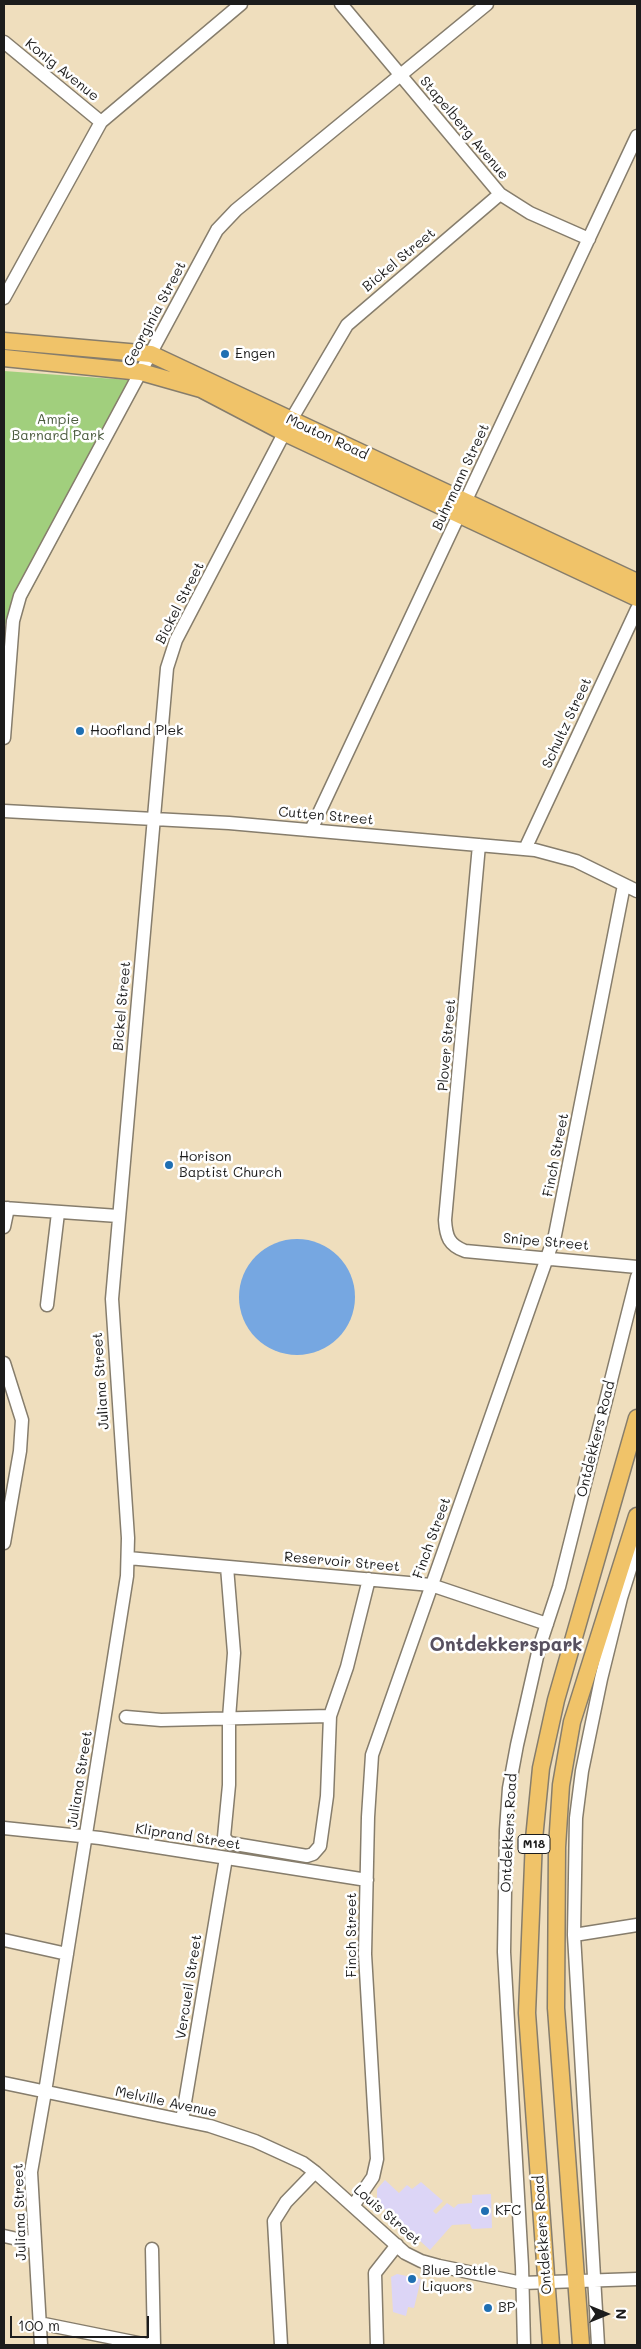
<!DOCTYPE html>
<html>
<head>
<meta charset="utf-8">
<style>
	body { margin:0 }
	#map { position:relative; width:641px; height:2349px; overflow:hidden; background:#efdebd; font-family:Mali,sans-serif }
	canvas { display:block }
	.frame { position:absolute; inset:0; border:5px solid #1c1c1c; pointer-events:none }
	.north { position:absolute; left:581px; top:2289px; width:50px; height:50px; -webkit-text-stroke:4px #fff; paint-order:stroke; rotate:90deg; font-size:14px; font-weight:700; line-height:20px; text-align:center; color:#1c1c1c }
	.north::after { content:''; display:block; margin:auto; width:18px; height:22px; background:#1c1c1c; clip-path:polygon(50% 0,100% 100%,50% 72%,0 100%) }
	.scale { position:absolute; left:10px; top:2316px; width:139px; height:22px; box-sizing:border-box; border:2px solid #1c1c1c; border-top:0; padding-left:6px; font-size:15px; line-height:18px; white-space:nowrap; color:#1c1c1c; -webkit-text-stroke:4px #fff; paint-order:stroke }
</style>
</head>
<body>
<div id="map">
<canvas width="641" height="2349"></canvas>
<div class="frame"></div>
<div class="north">N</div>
<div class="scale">100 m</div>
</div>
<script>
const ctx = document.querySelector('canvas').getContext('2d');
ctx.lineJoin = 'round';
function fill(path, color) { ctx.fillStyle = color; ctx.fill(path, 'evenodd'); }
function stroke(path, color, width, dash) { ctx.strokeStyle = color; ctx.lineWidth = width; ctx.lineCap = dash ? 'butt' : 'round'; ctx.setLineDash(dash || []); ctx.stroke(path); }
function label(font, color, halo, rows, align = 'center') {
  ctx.font = font + ' Mali,sans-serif'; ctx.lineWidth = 5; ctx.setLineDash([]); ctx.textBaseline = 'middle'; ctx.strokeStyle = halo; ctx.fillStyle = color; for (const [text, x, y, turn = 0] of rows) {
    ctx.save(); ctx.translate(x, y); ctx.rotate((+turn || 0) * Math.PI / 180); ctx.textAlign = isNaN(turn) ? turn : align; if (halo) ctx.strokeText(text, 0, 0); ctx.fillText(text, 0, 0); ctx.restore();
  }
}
const built = new Path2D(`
	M385,2180L399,2193L407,2185L412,2189L421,2182L443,2201L433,2211L436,2214L447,2203L454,2208L458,2204L472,2203V2195L491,2194L492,2228L472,2229L470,2224L452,2225L430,2250L377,2202V2189Z
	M397,2274L421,2279L414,2308L408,2307L406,2316L393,2312L391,2277Z`);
const green = new Path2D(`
	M4,371L143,381L10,630L4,622Z`);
const water = new Path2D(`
	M239 1297a58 58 0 1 1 116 0a58 58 0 1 1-116 0Z`);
const minor = new Path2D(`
	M341,4L500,194L530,213L589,239
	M4,42L101,122
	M4,298L101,122L241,4
	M4,738L13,621L20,596L217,230L236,210L487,4
	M4,811L229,823L535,850L576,861L637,891
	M311,830L637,136
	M479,845L445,1220C446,1237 449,1245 465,1251L637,1267
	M525,849L637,609
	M4,1208L118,1216
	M4,1227L8,1208
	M47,1305L58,1213
	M4,1363L22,1420L20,1451L4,1543
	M128,1558L431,1585L547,1624
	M227,1567L234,1653L229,1718V1785L224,1837L229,1843L307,1856L313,1854L320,1846L327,1796L330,1716L347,1667L369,1579
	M126,1717L161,1720L330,1716
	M4,1828L100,1838L367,1880
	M574,1935L637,1925
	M4,1940L67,1954
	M4,2083L210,2126L255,2141L303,2163L315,2172L405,2253L421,2261L439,2266L522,2283L637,2279
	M182,2120L226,1858
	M353,2206L373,2177L377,2159L365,1954L368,1817L372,1755L555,1235L624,885
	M4,2236L35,2243
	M152,2249L154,2345
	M39,2323L148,2345
	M41,2345L31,2172L45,2092L127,1576L128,1538L112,1299L167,668L176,640L291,420L347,325L500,194
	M281,2345L274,2221L286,2202L315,2172
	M377,2345L375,2273L397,2245
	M524,2345L522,2266L504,1952L506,1830L509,1788L517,1745L539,1648L559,1587L637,1277
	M598,2345L574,1935L576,1818L582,1771L601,1679L621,1598L637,1547`);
const major = new Path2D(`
	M4,341L151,354L637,582
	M4,358L141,372L201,389L285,433L637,598
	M551,2345L527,2013L534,1839L541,1768L556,1700L637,1418
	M581,2345L556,2008L557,1847L561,1785L572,1722L637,1516`);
const markers = [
	[225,354,5,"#1f6fb2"],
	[80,731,5,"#1f6fb2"],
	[169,1165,5,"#1f6fb2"],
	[485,2211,5,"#1f6fb2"],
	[412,2279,5,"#1f6fb2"],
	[488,2308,5,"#1f6fb2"]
];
const shields = [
	[534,1844,32]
];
const shieldNames = [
	["M18",534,1844]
];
const streetNames = [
	["Konig Avenue",62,70,39],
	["Stapelberg Avenue",464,128,50],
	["Bickel Street",399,260,-40],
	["Georginia Street",155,314,-62],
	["Mouton Road",327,437,25],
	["Buhrmann Street",461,477,-65],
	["Bickel Street",180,603,-63],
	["Schultz Street",567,723,-65],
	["Cutten Street",326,816,5],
	["Bickel Street",122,1006,-85],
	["Plover Street",447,1045,-85],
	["Finch Street",556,1155,-79],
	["Snipe Street",546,1242,5],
	["Juliana Street",101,1381,-94],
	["Ontdekkers Road",596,1439,-76],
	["Finch Street",432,1538,-70],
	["Reservoir Street",342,1562,5],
	["Juliana Street",80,1779,-81],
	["Ontdekkers Road",509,1833,-87],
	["Kliprand Street",188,1837,9],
	["Finch Street",352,1935,-90],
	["Vercueil Street",189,1987,-81],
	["Melville Avenue",166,2102,12],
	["Juliana Street",20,2212,-92],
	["Louis Street",387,2215,41],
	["Ontdekkers Road",543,2235,-94]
];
const poiNames = [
	["Engen",235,354],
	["Hoofland Plek",90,731],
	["Horison",179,1157],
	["Baptist Church",179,1173],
	["KFC",495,2211],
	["Blue Bottle",422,2271],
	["Liquors",422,2287],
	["BP",498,2308]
];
const parkNames = [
	["Ampie",58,420],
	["Barnard Park",58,436]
];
const districtNames = [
	["Ontdekkerspark",506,1645]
];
fill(built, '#dcd5f6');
fill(green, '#a1cf7d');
fill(water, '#76a7e1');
stroke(minor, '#867d6c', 15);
stroke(major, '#867d6c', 19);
stroke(minor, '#fff', 12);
stroke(major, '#f0c369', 16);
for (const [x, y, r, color] of markers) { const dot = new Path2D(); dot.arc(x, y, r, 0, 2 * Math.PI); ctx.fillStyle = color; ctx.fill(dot); stroke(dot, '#fff', 2); }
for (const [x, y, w] of shields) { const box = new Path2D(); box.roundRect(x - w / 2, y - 9.5, w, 19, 4); ctx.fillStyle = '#fff'; ctx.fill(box); stroke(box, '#1c1c1c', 1); }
label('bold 12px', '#1c1c1c', null, shieldNames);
label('14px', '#1c1c1c', '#fff', streetNames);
label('14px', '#1c1c1c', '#fff', poiNames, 'left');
label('14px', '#4b5b3e', '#fff', parkNames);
label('bold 19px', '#57505f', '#fff', districtNames);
</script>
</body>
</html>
